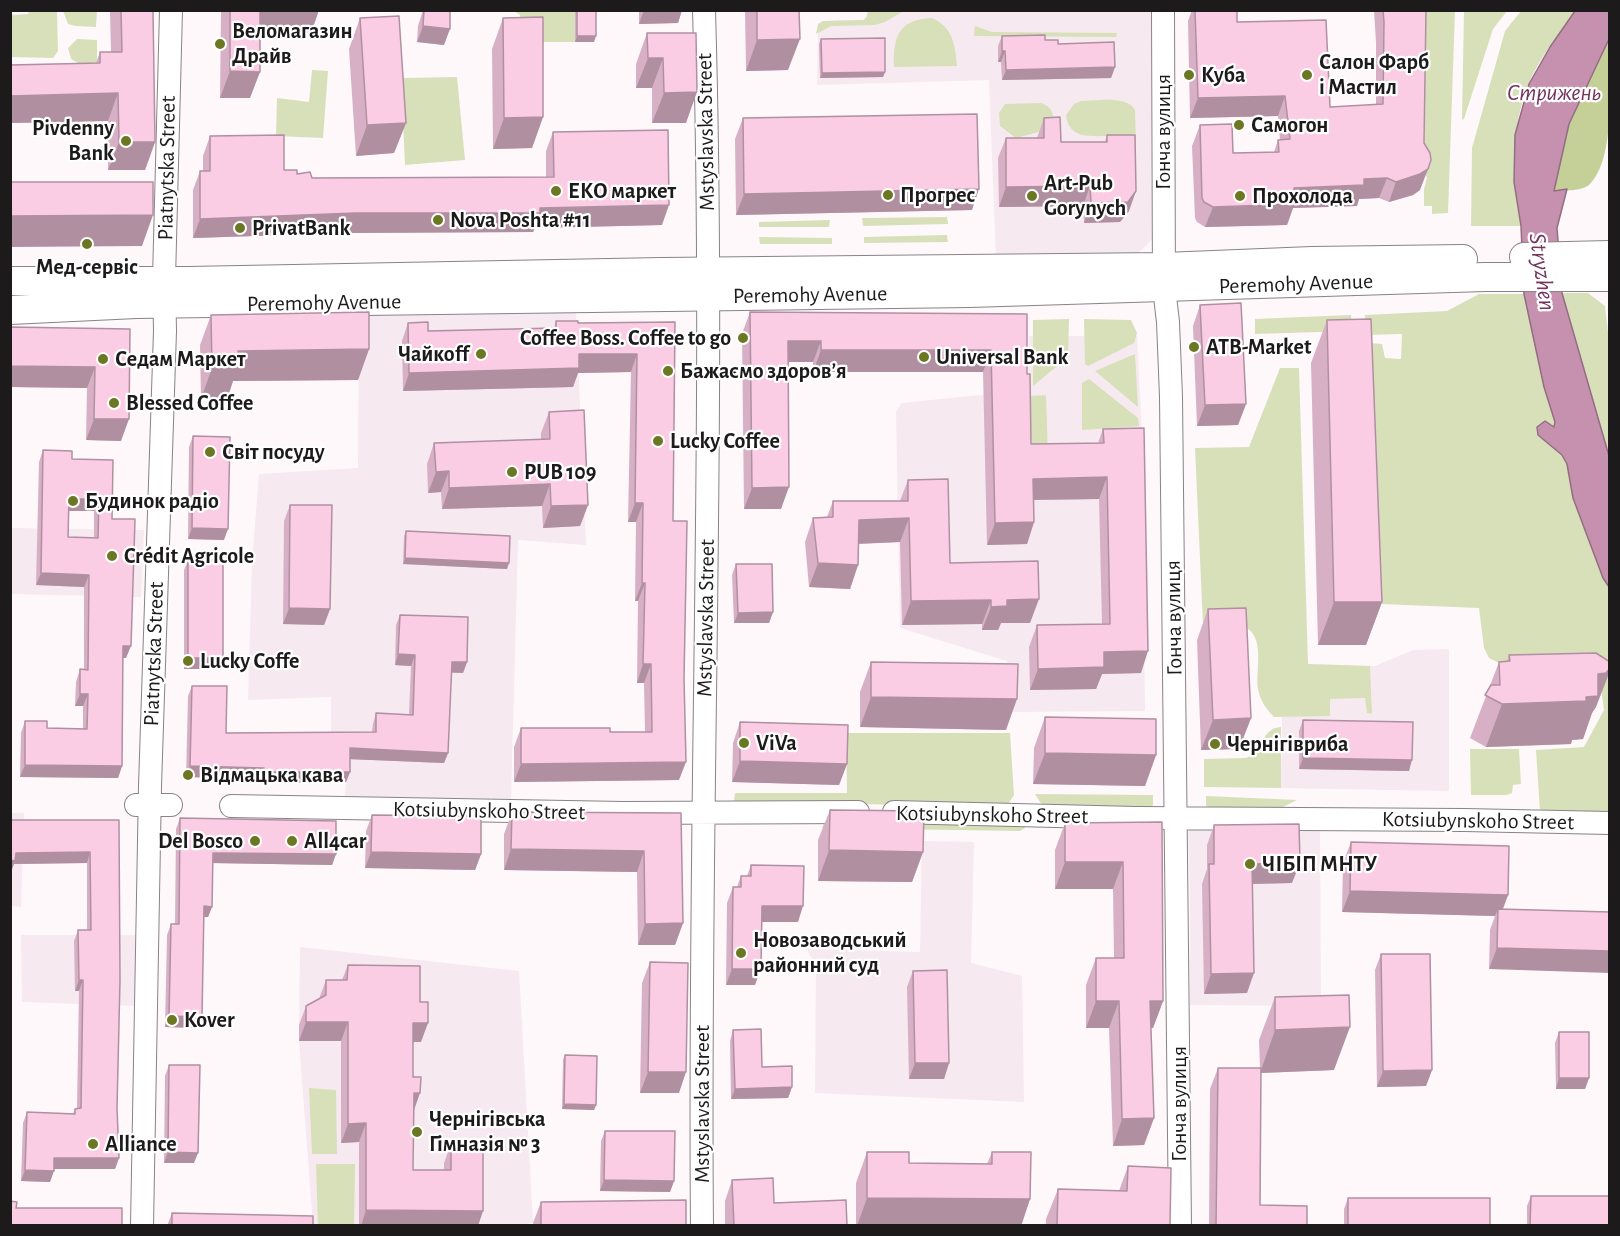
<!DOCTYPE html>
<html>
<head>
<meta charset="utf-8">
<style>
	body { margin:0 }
	#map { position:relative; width:1620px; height:1236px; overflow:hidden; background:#fef8fb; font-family:"Alegreya Sans",sans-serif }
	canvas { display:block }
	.frame { position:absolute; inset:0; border:12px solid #1c1a1b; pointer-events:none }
</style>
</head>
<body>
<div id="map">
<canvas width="1620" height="1236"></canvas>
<div class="frame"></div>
</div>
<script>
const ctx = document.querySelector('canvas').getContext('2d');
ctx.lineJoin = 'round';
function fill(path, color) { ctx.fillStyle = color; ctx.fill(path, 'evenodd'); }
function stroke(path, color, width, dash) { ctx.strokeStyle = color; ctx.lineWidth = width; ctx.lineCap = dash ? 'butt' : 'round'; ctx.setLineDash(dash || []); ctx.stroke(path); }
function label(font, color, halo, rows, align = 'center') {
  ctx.font = font + ' "Alegreya Sans",sans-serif'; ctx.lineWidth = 4.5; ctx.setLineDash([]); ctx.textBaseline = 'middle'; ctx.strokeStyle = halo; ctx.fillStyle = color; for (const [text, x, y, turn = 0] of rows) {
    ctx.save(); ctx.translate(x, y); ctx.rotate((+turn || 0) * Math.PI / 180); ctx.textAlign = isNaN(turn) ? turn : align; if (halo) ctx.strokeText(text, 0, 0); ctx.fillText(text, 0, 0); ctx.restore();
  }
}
const built = new Path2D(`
	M868,11H1151L1152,240L1136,255L996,259L989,80L817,85L818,24L823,21L864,20L867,16Z
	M359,313H576L586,545L518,540L511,799L345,797L346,782L331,736V697L248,700L252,563L259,474L358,468Z
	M1029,336H1137L1142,436L1145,711L1009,712L1007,661L900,628L896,411L902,403L980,395L1028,394Z
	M11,528L144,530L141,597L11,594Z
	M1449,649V791L1281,788L1283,657H1307L1308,664L1375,666L1413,650Z
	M11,813H24L21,907L11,906Z
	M1194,827L1320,830L1321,1006L1190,1005V891L1188,832Z
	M922,841L974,842L971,963L1022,976L1024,1102L815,1093L816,963L809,954L807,949L920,952Z
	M21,935H138V1006L22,1002Z
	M300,947L519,971L533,1223L508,1226L313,1225L299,1041Z`);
const green = new Path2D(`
	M29,11H57L58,51L53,58L11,57V15L28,14Z
	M63,11H97L96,27L75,26L68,24Z
	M514,11H575V42H519L520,15Z
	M868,11H904L885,22L875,25L831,26L816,34L818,24L823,21L864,20L867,16Z
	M1425,11H1455L1448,213L1432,214V206H1424V189L1427,178L1420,163Z
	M1464,11H1507L1493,29L1464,119L1462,120Z
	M1521,11H1575C1559,34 1539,58 1528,85C1510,132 1513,177 1521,226H1471L1472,148L1505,31Z
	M932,18C953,27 955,45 957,66L894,67C893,38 898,19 932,18Z
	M975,26L992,32L1117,33L1116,37L974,36Z
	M77,39L97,40V64L78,63L71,59L68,48Z
	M312,70L328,71L323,138L276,136L277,98L309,102Z
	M457,77L465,160L405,165L401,78Z
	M1081,101C1096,101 1127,95 1135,110L1136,145H1117L1116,136C1095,135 1069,142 1066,115L1074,104Z
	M1041,103C1053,107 1053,114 1054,125L1050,129L1016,138L1000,126L999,113L1005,104Z
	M947,217L948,224L863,226L862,218Z
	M830,220L829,227H759V222Z
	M947,235L948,242L864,243V237Z
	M759,237L832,238V244H760Z
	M1562,293H1588L1605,306L1610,350L1609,456Z
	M1479,294H1524L1544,387L1555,422V427L1545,421L1538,427V435L1562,455L1567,464L1573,498L1603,578L1609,587V813L1540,812L1536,750L1584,747L1604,710L1598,665L1499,663L1489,658L1484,648L1479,608L1381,604L1368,343L1382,344L1385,358L1401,359L1402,334L1366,335L1365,315L1447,311Z
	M1351,315L1352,331L1255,334V319Z
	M1069,319L1068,357L1033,386V320Z
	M1084,319L1131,320L1137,333L1134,343L1088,366L1085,364Z
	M1135,354L1138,407L1095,371Z
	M1280,368H1299L1308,664L1370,666L1372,714L1367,713L1365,698L1330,699V716L1274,717C1266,709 1260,700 1258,689C1255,672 1266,637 1245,627C1238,623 1213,625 1203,625L1195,448L1249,447Z
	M1089,379L1138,418L1139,426L1082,430V383Z
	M1046,395L1048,457H1032L1030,396Z
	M1281,727V788L1204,787V759L1246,758C1266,751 1259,729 1281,727Z
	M846,733H1010L1014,795L1009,803L993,807L734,801L735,793H847Z
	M1470,749H1519L1521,784L1513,785L1512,793L1507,795H1471Z
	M1035,794L1153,795V805L1150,810L1045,806L1040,802Z
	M1206,796L1297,800L1275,811L1210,809L1206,805Z
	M825,820L1024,823L1025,828L1020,831L822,828Z
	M309,1088L336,1090L337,1154H312Z
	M316,1164H355L354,1225H318Z`);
const forest = new Path2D(`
	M1609,39C1609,76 1617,157 1590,184C1582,192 1564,190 1554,191L1569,124Z`);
const water = new Path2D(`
	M1575,11H1609V39L1569,124L1554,191L1567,189L1557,228L1562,293L1609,456V587L1603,578L1573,498L1567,464L1562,455L1538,435L1537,427L1545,421L1554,427L1555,422L1544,387L1524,294L1521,226L1514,182L1515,135L1529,84L1550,47Z`);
const minor = new Path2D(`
	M1163,10L1164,288L1168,322L1171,397L1180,1226
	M136,805H171
	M231,806L623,813L858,812
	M894,812L1136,818L1464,820L1610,823
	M142,1226L150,786L165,331L164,279L171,10
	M702,1226C698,821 716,415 704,10`);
const major = new Path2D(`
	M1524,257L1610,255
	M10,281H188L662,272L1164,267L1312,261L1463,259
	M10,310L136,304L970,293L1485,277H1610`);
const wall = new Path2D(`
	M110,10H153L155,142L145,170H108V121L10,123V65L96,63L100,52H111Z
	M221,10H319L311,33L260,32L250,98H220Z
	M423,10L444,45L417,42L418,26Z
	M575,10H596L594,42H575Z
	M639,10H682L678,23L639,24Z
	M745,10H799L788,70L746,71Z
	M1192,10H1237V22L1330,107L1376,105V43L1374,10H1426L1420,190L1413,195L1389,202L1379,198L1359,199L1357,206L1293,208L1287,225L1205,227L1197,222L1195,218L1192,146L1200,125L1233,153L1274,152L1278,140H1280L1278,116L1190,118L1188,21Z
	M360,18L406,123L394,153L356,156L349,49Z
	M503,18L543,117L532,148L493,149L492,49Z
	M647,33H696L686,123H652V88H636V64Z
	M1002,36L1045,40L1115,67L1111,78L1002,80L1001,62H998V46Z
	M821,39L885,72L883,77L820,78L819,44Z
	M743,118L972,210L736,215L735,139Z
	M1044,118L1061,142H1105L1107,135L1129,211L1120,222L1084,223L1083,206L999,207L998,158L1006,138H1037Z
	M553,132L662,225L535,228L533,232L348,233L193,238V190L200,171H203V156L210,136L284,170L312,178L546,177V151Z
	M1200,305L1246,404L1238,425L1197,426L1193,326Z
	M750,312L1027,314V374L1031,444L1098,443L1103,429L1141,673L1102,674L1096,689L1030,690L1029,647L1037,625L1102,624L1099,499L1034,500V522L1027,544L987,545L983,372H813V362H788L781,509H744L742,334Z
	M211,315L369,349L358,380L233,381L227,399H201L200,345Z
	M1327,320L1382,602L1366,645H1318L1311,363Z
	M556,321L578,323L675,322L673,521L679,780L514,782V747L521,728L610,732H645L644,683H637L638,601H635L636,522H628L631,372L578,373L573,387L403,391L402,341L408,323L428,331L554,328Z
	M10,327L130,329L121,441L86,440L87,388L10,387Z
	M549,412L588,505L580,526L543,528L542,506L442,509L441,492L428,493L427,464L434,443L541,440V433Z
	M193,436L224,540L188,539L189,447Z
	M43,450L72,459L112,519L126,658H123L122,766L118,778L20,777L21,733L25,721L47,728L83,729V706H75L76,682L80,669L84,670V587L36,585L39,462ZM69,511H94V538L68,537Z
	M908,480L950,563L1030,623H1001L998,630H982V624L902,625L900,542L859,544L858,565L850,589L809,587L805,542L813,518L827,517L833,501H900Z
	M290,505L330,609L324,625L283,624L284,521Z
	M406,531L507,569L403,564L404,536Z
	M188,560L220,669H184V570Z
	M736,564L773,612L769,623H734L732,575Z
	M1208,609L1251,718L1239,749L1201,750L1197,640Z
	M400,615L467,662L463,673H451L448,753L444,763L350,759V772L346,782L260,783V779L186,777L188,696L192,686L226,733L372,732L373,724L376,713L409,715L411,666L395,665L396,625Z
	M1509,655L1596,707L1592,713L1583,739L1572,740L1571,744L1486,747L1470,738L1499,662L1507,661Z
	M871,662L1006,730L860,727V692Z
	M1045,717L1156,755L1145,786L1033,784L1034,748Z
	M1303,720L1409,771L1299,769V731Z
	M740,722L847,764L839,785L732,782L733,743Z
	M830,810L923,852L912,882L818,881V840Z
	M512,812L681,813L683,923L675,945H638L637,872L504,870V834Z
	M372,815L481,854L475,870L365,868L366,831Z
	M180,818L336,854L332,865L213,863L212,907L208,917H204L202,1017L198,1028L165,1027L167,935L171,924H175L176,829Z
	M10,820H119L117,1108L119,1158L115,1169H54L50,1182L21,1181L23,1123L27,1112L73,1114L75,1109L77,1108L79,991H75L74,941L78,930H87V863L14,864L11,871Z
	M1162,822L1163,1001L1153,1028H1151L1154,1118L1144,1145L1113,1146L1109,1028H1086V985L1096,958H1114L1113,889H1055V850L1065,823Z
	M1214,825L1292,883L1252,884L1247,993L1204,994L1202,884L1207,869V845Z
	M1351,842L1508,895L1503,909L1610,912L1489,969L1490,930L1495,916L1342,912L1343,863Z
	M751,865L798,922H762L755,985H726L727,903L733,887H737L741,876H747Z
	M1381,954L1432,1070L1426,1086L1377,1087L1375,970Z
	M650,962L679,1093H640L642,983Z
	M348,965L420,1002L421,1042H413V1170H444V1163L451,1144L478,1226H359V1142L341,1143V1041H299V1025L306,1006L319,999L326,980H342Z
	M913,971L949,1063L944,1079H909L907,987Z
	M1275,997L1334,1070L1261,1073L1260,1205L1307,1226H1209L1210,1089L1218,1068H1260L1259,1040Z
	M733,1030L762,1067L792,1087L788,1098L731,1099L730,1041Z
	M1559,1032L1589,1078L1585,1089H1556L1555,1043Z
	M565,1055L596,1105L594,1110L562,1109L563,1060Z
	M169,1065L194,1163H164L165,1076Z
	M605,1131L674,1181L670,1192L600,1191L601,1141Z
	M867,1152L909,1163L987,1164L992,1152L1030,1199L1021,1226H856V1183Z
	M1128,1166L1170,1226H1046V1219L1058,1189L1119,1191Z
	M732,1180L774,1203L847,1226H725V1201Z
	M1531,1196L1610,1226H1527V1206Z
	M1348,1198L1490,1226H1344V1209Z
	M541,1202L686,1226H533V1223Z
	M172,1213L313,1226H167Z`);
const shadedWall = new Path2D(`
	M259,10H319L311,33L251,32Z
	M644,10H682L678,23L639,24Z
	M423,26L450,29L444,45L417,42Z
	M577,36H596L594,42H575Z
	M800,39L788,70L746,71L757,40Z
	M1002,51H1005L1001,62H998Z
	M648,58H663L652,88H636Z
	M1115,67L1111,78L1002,80L1006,70Z
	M230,71L260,72L250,98H220Z
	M885,72L883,77L820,78L822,73Z
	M697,92L686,123H652L664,93Z
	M118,93L108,121L10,123V96Z
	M1285,96L1278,116L1190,118L1198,98Z
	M543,117L532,148L493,149L504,118Z
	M406,123L394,153L356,156L367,125Z
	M119,142H155L145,170H108Z
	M1428,169L1420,190L1413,195L1389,202L1396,182Z
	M1387,178L1379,198L1359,199L1357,206L1293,208L1287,225L1205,227L1213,207L1294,188L1364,179Z
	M1090,186L1083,206L999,207L1006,187Z
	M979,189L972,210L736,215L744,194Z
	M1136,191L1129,211L1120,222L1084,223L1091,203Z
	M669,205L662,225L535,228L533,232L348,233L193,238L200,219L355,213Z
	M153,215L142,246L10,247V216Z
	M788,341H821L813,362H780Z
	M369,349L358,380L233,381L227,399H201L212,368L238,351Z
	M821,350H991L983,372H813Z
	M579,354H637L631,372L578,373L573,387L403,391L409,373Z
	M10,366L95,367L87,388L10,387Z
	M1246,404L1238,425L1197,426L1205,405Z
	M94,419H129L121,441L86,440Z
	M449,471L441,492L428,493L436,472Z
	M1107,477L1099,499L1025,500L1033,479Z
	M550,484L542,506L442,509L449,488Z
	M789,487L781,509H744L752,488Z
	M69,499H99L94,511H65Z
	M635,503H643L636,522H628Z
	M588,505L580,526L543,528L551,506Z
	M909,518L900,542L851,544L859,520Z
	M1034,522L1027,544L987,545L995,523Z
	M192,528L228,529L224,540L188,539Z
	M405,558L509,563L507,569L403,564Z
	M818,563L858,565L850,589L809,587Z
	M41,573L89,575L84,587L36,585Z
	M642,583H645L638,601H635Z
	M1039,599L1030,623H1001L998,630H982L991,607L1007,600Z
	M991,600L982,624L902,625L911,601Z
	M1334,602H1382L1366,645H1318Z
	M289,608L330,609L324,625L283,624Z
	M773,612L769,623H734L738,613Z
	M123,646H131L126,658H119Z
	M1148,651L1141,673L1102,674L1096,689L1030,690L1038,669L1104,652Z
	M398,654L415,655L411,666L395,665Z
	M188,658H223L220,669H184Z
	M452,662H467L463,673L448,672Z
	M643,664H651L644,683H637Z
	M1610,668V671L1596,707L1592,713L1583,739L1572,740L1571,744L1486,747L1502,704L1586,697L1598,674Z
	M80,694H88L83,706H75Z
	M871,697L1017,699L1006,730L860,727Z
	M1251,718L1239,749L1201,750L1213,720Z
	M350,748L448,753L444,763L346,759Z
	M1045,753L1156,755L1145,786L1033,784Z
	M1303,758L1412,760L1409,771L1299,769Z
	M740,761L847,764L839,785L732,782Z
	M686,762L679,780L514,782L521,764Z
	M25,765L122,766L118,778L20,777Z
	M190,766L264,768L260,779L186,777Z
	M264,772H350L346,782L260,783Z
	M511,849L644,851L637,872L504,870Z
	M829,850L923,852L912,882L818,881Z
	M90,852L87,863L14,864L11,871H10V860L16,853Z
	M371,852L481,854L475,870L365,868Z
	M213,853L336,854L332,865L209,863Z
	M1065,862H1123L1113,889H1055Z
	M1300,863L1292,883L1245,884L1252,864Z
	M1350,891L1508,895L1500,916L1498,909L1495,916L1342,912Z
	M204,906L212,907L208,917H200Z
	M762,906H803L798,922H756Z
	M683,923L675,945H638L645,924Z
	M1497,948L1610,951V973L1489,969Z
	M732,969H761L755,985H726Z
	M1254,973L1247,993L1204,994L1211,974Z
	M79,980H83L79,991H75Z
	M1096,1001H1119L1109,1028H1086Z
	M1150,1001H1163L1153,1028H1140Z
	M169,1016L202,1017L198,1028L165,1027Z
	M306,1022H348L341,1041H299Z
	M413,1023H428L421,1042H406Z
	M1350,1027L1334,1070L1260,1073L1275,1030Z
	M915,1063H949L944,1079H909Z
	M1432,1070L1426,1086L1377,1087L1383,1071Z
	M648,1072H686L679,1093H640Z
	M1559,1078H1589L1585,1089H1556Z
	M792,1087L788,1098L731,1099L735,1089Z
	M414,1093H420L413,1113Z
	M564,1104L596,1105L594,1110L562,1109Z
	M1154,1118L1144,1145L1113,1146L1122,1119Z
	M366,1123L359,1142L341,1143L348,1124Z
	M168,1152L198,1153L194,1163H164Z
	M54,1158H119L115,1169H50Z
	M25,1170L54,1171L50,1182L21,1181Z
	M604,1180L674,1181L670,1192L600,1191Z
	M867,1198L1030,1199L1021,1226H857Z
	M366,1210L483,1211L478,1226H361Z`);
const building = new Path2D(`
	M121,10H153L155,142H119L118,93L10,96V65L100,63V52H122Z
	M230,10H260V72L230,71Z
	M424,10L450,11V29L423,26Z
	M577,10H596V36H577Z
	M757,10H799L800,39L757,40Z
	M1195,10H1237V22L1326,20L1330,107L1383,104L1384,22L1383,10H1426L1424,143L1430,153L1431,160L1428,169L1420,174L1396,182L1387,178L1364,179V185L1294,188L1295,204L1213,207L1204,202L1202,198L1200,125L1232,124L1233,153L1279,152L1278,140L1290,139L1285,96L1198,98Z
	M399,16L406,123L367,125L360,18Z
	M543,17V117L504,118L503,18Z
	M647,33H696L697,92L664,93L663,58H648Z
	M1045,35V40H1058V44L1114,42L1115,67L1006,70L1005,51H1002V36Z
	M885,38V72L822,73L821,39Z
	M977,114L979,189L744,194L743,118Z
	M1060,117L1061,142H1107V135H1135L1136,191L1128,202L1091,203L1090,186L1006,187V138H1044V118Z
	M668,130L669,205L540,208V213H355L200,219V171H210V136L284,135V170H297V174L310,172L312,178L554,177L553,132Z
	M10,182H153V215L10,216Z
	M1241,303L1246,404L1205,405L1200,305Z
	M369,312V349L238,351V368H212L211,315Z
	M750,312L1027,314V374H1030L1031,444L1104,443L1103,429L1144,428L1148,651L1104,652V667L1038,669L1037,625L1110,624L1107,477L1033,479L1034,522L995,523L991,350H821V341H788L789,487L752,488Z
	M1371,319L1382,602H1334L1327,320Z
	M556,321H578V323L675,322L673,521H687L684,679L686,762L521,764V728H610V732H652L651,664H643L645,583H642L643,503H635L637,354H579V368L409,373L408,323L428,322V331L556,328Z
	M10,327L130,329L129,419H94L95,367L10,366Z
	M584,410L588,505L551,506L550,484L449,488V471L436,472L434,443L550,439L549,412Z
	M193,436L230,437L228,529L192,528Z
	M43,450L72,451V459L113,460L112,519H135L131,646H123L122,766L25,765V721H47V728L87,729L88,694H80V669L88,670L89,575L41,573ZM69,499H99L98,538L68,537Z
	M948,479L950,563L1038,561L1039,599L1007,600V606L991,607V600L911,601L909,518L859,520L858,565L818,563L813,518L833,517V501H908V480Z
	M290,505H332L330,609L289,608Z
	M406,531L510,536L509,563L405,558Z
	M188,560H223V658H188Z
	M736,564H772L773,612L738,613Z
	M1246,608L1251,718L1213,720L1208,609Z
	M400,615L468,617L467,662H452L448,753L350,748V772H264V768L190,766L192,686H227L226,733L376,732V713L413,715L415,655L398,654Z
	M1596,653L1610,662V668L1606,673L1598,674V696L1586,697V701L1502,704L1485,695L1491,685H1500L1499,662L1510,661L1509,655Z
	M871,662L1018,664L1017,699L871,697Z
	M1045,717L1156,719V755L1045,753Z
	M1303,720L1413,722L1412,760L1303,758Z
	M740,722L848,725L847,764L740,761Z
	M830,810L924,811L923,852L829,850Z
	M512,812L681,813L683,923L645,924L644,851L511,849Z
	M372,815L481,816V854L371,852Z
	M180,818L336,821V854L213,853L212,907L204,906L202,1017L169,1016L171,924H179Z
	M10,820H119L120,980L117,1108L119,1158H54V1171L25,1170L27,1112L75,1114V1109L81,1108L83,980H79L78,930H91L90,852L16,853L15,861L10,860Z
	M1162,822L1163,1001H1150L1154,1118L1122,1119L1119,1001H1096V958H1124L1123,862H1065V823Z
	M1299,824L1300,863L1252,864L1254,973L1211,974L1209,864H1214V825Z
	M1351,842L1509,846L1508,895L1350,891Z
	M751,865L804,866L803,906H762L761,969H732L733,887H741V876H751Z
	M1498,909L1610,912V951L1497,948Z
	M1381,954H1430L1432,1070L1383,1071Z
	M650,962L688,963L686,1072H648Z
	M348,965L420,966V1002H428V1023H413V1077H421L420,1093H414L413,1170H451V1144H483V1211L366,1210V1123L348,1124V1022H306V1006L326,995V980H347Z
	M947,970L949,1063H915L913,971Z
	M1349,995L1350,1027L1275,1030V997Z
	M761,1029L762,1067L792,1066V1087L735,1089L733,1030Z
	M1559,1032H1589V1078H1559Z
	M565,1055L597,1056L596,1105L564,1104Z
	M169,1065H200L198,1153L168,1152Z
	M1218,1068H1261L1260,1205L1307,1206V1226H1216Z
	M605,1131H675L674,1181L604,1180Z
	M867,1152H909V1163L992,1164V1152H1031L1030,1199L867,1198Z
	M1128,1166L1171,1168L1170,1226H1057L1058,1189L1127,1191Z
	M773,1178L774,1203L846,1200L847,1226H734L732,1180Z
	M1531,1196H1610V1226H1530Z
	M1348,1198H1490V1226H1348Z
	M686,1200V1226H541V1202Z
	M10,1201L17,1202L16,1208H122V1226H10Z
	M172,1213L313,1216V1226H172Z`);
const markers = [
	[220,44,6,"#6b7723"],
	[1189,75,6,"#6b7723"],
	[1307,75,6,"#6b7723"],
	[1239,125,6,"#6b7723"],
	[126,141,6,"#6b7723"],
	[556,191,6,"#6b7723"],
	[888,195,6,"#6b7723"],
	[1032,196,6,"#6b7723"],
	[1240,196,6,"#6b7723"],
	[438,220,6,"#6b7723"],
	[240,228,6,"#6b7723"],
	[87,244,6,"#6b7723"],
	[743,338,6,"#6b7723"],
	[1194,347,6,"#6b7723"],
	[481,354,6,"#6b7723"],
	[924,357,6,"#6b7723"],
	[103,359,6,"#6b7723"],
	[668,371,6,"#6b7723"],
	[114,403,6,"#6b7723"],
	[658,441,6,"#6b7723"],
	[210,452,6,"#6b7723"],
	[512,472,6,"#6b7723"],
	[73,501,6,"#6b7723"],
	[112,556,6,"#6b7723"],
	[188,661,6,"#6b7723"],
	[744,743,6,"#6b7723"],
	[1215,744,6,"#6b7723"],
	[188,775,6,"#6b7723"],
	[255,841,6,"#6b7723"],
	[292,841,6,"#6b7723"],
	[1250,864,6,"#6b7723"],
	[741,953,6,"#6b7723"],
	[172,1020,6,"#6b7723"],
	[417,1132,6,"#6b7723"],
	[93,1144,6,"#6b7723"]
];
const poiNames = [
	["Веломагазин",232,31],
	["Драйв",232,56],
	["Салон Фарб",1319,62],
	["і Мастил",1319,87],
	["Куба",1201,75],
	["Самогон",1251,125],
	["Pivdenny",114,128,"right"],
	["Bank",114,153,"right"],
	["Art-Pub",1044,183],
	["Gorynych",1044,208],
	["ЕКО маркет",568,191],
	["Прогрес",900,195],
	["Прохолода",1252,196],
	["Nova Poshta #11",450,220],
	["PrivatBank",252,228],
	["Мед-сервіс",87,267,"center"],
	["Coffee Boss. Coffee to go",731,338,"right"],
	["ATB-Market",1206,347],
	["Чайкоff",469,354,"right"],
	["Universal Bank",936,357],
	["Седам Маркет",115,359],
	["Бажаємо здоровʼя",680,371],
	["Blessed Coffee",126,403],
	["Lucky Coffee",670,441],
	["Світ посуду",222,452],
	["PUB 109",524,472],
	["Будинок радіо",85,501],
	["Crédit Agricole",124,556],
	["Lucky Coffe",200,661],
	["ViVa",756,743],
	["Чернігівриба",1227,744],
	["Відмацька кава",200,775],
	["Del Bosco",243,841,"right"],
	["All4car",304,841],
	["ЧІБІП МНТУ",1262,864],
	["Новозаводський",753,940],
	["районний суд",753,965],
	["Kover",184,1020],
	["Чернігівська",429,1119],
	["Гімназія № 3",429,1144],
	["Alliance",105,1144]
];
const streetNames = [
	["Mstyslavska Street",706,132,-91],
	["Гонча вулиця",1163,132,-90],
	["Piatnytska Street",167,168,-89],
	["Peremohy Avenue",1296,284,-2],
	["Peremohy Avenue",810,295,-1],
	["Peremohy Avenue",324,303,-1],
	["Mstyslavska Street",706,618,-89],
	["Гонча вулиця",1174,618,-91],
	["Piatnytska Street",154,654,-88],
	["Kotsiubynskoho Street",489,811,1],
	["Kotsiubynskoho Street",992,815,1],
	["Kotsiubynskoho Street",1478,821,1],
	["Mstyslavska Street",702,1104,-90],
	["Гонча вулиця",1179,1104,-90]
];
const waterNames = [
	["Стрижень",1554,93],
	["Stryzhen",1542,272,82]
];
fill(built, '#f6e9f0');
fill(green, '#d8e0ba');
fill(forest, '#c5d098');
fill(water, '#c691ae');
stroke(water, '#936d82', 1.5);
stroke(minor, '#888386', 24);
stroke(major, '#888386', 30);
stroke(minor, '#fff', 22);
stroke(major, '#fff', 28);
fill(wall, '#d8b0c5');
fill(shadedWall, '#b090a0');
fill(building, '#fbcde5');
stroke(building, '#b090a0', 1.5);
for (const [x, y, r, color] of markers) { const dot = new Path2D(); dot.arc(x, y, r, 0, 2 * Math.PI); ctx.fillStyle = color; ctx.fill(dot); stroke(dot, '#fff', 2); }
label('bold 22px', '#1c1a1b', '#fff', poiNames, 'left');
label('22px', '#1c1a1b', '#fff', streetNames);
label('italic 24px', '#75335b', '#fff', waterNames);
</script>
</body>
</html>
